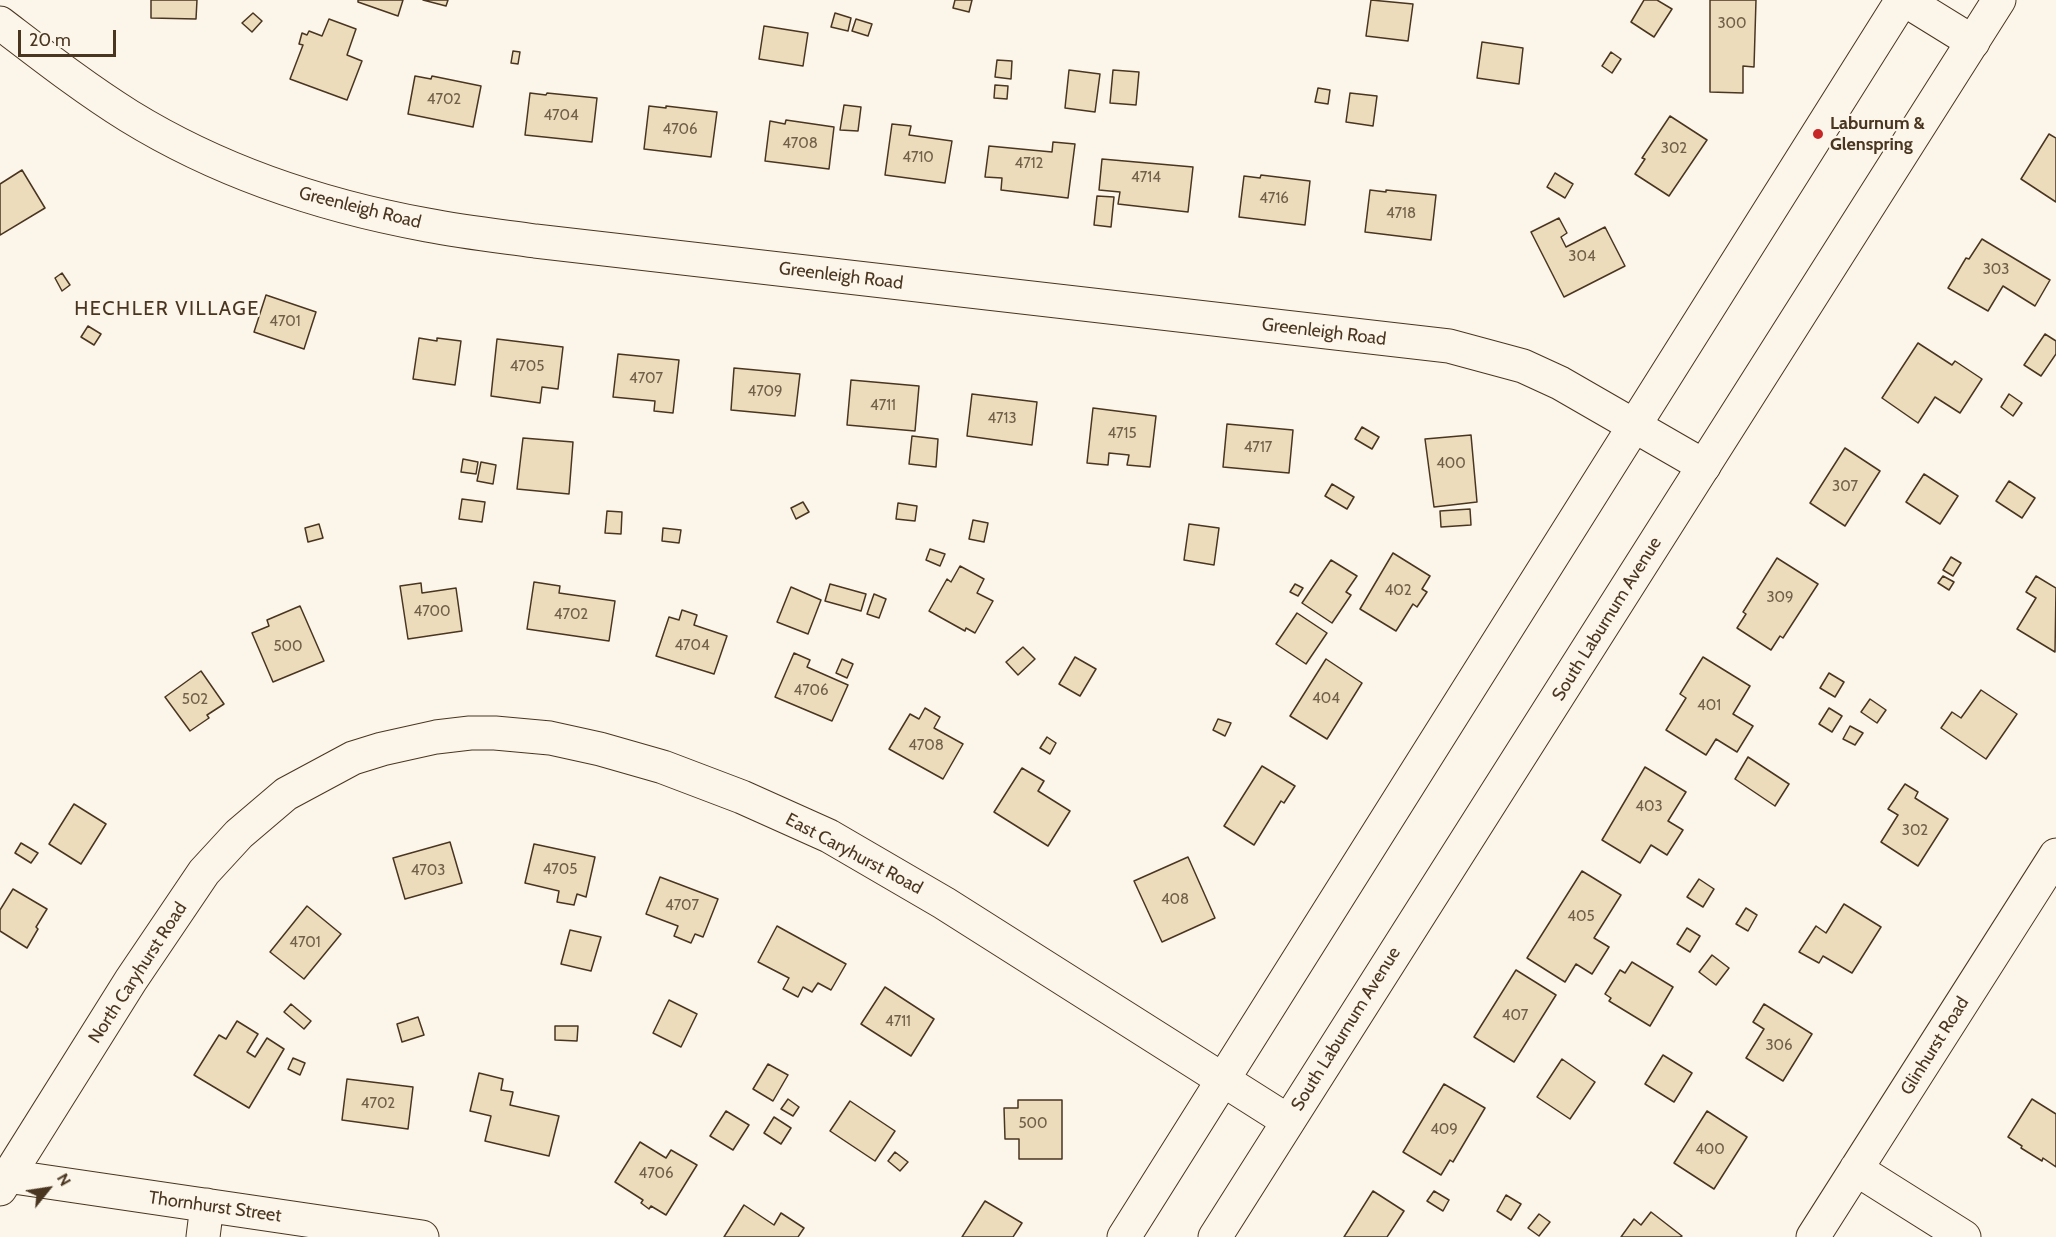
<!DOCTYPE html>
<html>
<head>
<meta charset="utf-8">
<style>
	body { margin:0 }
	#map { position:relative; width:2056px; height:1237px; overflow:hidden; background:#fbf6e9; font-family:Cabin,sans-serif }
	canvas { display:block }
	.north { position:absolute; left:18px; top:1159px; width:60px; height:60px; -webkit-text-stroke:4px #fbf6e9; paint-order:stroke; rotate:60deg; font-size:16px; font-weight:700; line-height:24px; text-align:center; color:#4a3520 }
	.north::after { content:''; display:block; margin:auto; width:21px; height:27px; background:#4a3520; clip-path:polygon(50% 0,100% 100%,50% 72%,0 100%) }
	.scale { position:absolute; left:18px; top:30px; width:98px; height:27px; box-sizing:border-box; border:3px solid #4a3520; border-top:0; padding-left:8px; font-size:18px; line-height:21px; white-space:nowrap; color:#4a3520; -webkit-text-stroke:4px #fbf6e9; paint-order:stroke }
</style>
</head>
<body>
<div id="map">
<canvas width="2056" height="1237"></canvas>
<div class="north">N</div>
<div class="scale">20 m</div>
</div>
<script>
const ctx = document.querySelector('canvas').getContext('2d');
ctx.lineJoin = 'round';
function fill(path, color) { ctx.fillStyle = color; ctx.fill(path, 'evenodd'); }
function stroke(path, color, width, dash) { ctx.strokeStyle = color; ctx.lineWidth = width; ctx.lineCap = dash ? 'butt' : 'round'; ctx.setLineDash(dash || []); ctx.stroke(path); }
function label(font, color, halo, rows, align = 'center') {
  ctx.font = font + ' Cabin,sans-serif'; ctx.lineWidth = 4.5; ctx.setLineDash([]); ctx.textBaseline = 'middle'; ctx.strokeStyle = halo; ctx.fillStyle = color; for (const [text, x, y, turn = 0] of rows) {
    ctx.save(); ctx.translate(x, y); ctx.rotate((+turn || 0) * Math.PI / 180); ctx.textAlign = isNaN(turn) ? turn : align; if (halo) ctx.strokeText(text, 0, 0); ctx.fillText(text, 0, 0); ctx.restore();
  }
}
const building = new Path2D(`
	M151,0H197L196,19L151,18Z
	M358,0H403L398,16L358,2Z
	M423,0H448L446,6Z
	M955,0H972L969,12L953,8Z
	M1371,0L1413,4L1408,41L1366,36Z
	M1644,0H1657L1672,9L1654,37L1631,22Z
	M1710,0H1756L1754,67L1743,66V93L1710,92Z
	M253,13L262,21L252,32L242,23Z
	M835,13L851,18L848,31L831,27Z
	M329,19L356,29L347,55L362,61L347,100L290,79L303,45L299,44L302,33L307,35L309,31L322,36Z
	M856,19L872,24L868,36L852,31Z
	M764,26L808,33L803,66L759,59Z
	M1482,42L1523,48L1519,84L1477,78Z
	M513,51L520,52L518,64L511,63Z
	M1611,52L1621,59L1612,73L1602,66Z
	M997,60L1012,61L1011,79L995,77Z
	M1069,70L1100,74L1095,112L1065,108Z
	M1113,70L1139,72L1136,105L1110,103Z
	M415,76L431,79L432,76L481,86L473,127L408,114Z
	M995,85L1008,86L1007,99L994,98Z
	M1318,88L1330,90L1328,104L1315,102Z
	M530,93L546,95L547,93L597,98L592,142L525,135Z
	M1350,93L1377,96L1373,126L1346,122Z
	M844,105L861,107L858,131L840,130Z
	M649,106L666,108V106L717,112L711,157L644,149Z
	M1670,116L1707,140L1669,196L1635,174L1645,159L1642,158Z
	M786,120L834,127L829,169L765,161L770,121L785,124Z
	M892,124L911,126L909,135L952,141L945,183L885,175Z
	M2049,134L2056,138V202L2021,179Z
	M1053,142L1075,144L1068,198L1001,190L1002,178L985,177L989,146L1052,152Z
	M1102,159L1193,167L1188,212L1118,204L1120,192L1099,190Z
	M22,170L45,208L0,235V184Z
	M1555,173L1573,184L1565,198L1547,187Z
	M1261,175L1310,181L1305,225L1239,217L1244,176L1260,178Z
	M1370,190L1386,192V190L1436,195L1431,240L1365,232Z
	M1097,196L1114,197L1111,227L1094,225Z
	M1559,218L1567,233L1561,237L1566,247L1605,227L1625,266L1564,297L1531,232Z
	M1982,239L2050,280L2035,306L2003,286L1988,311L1948,288L1966,258L1969,259Z
	M62,273L70,285L62,291L55,278Z
	M266,295L316,312L304,349L254,332Z
	M88,326L101,334L94,345L81,337Z
	M2045,334L2056,341V354L2041,376L2024,365Z
	M419,338L437,341V338L461,341L455,385L413,379Z
	M497,339L563,347L558,389L542,387L540,403L491,396Z
	M1918,343L1952,365L1955,361L1982,379L1960,413L1935,397L1918,423L1882,398Z
	M618,354L679,360L673,413L654,411L655,401L613,397Z
	M734,368L800,374L795,416L731,410Z
	M851,380L919,386L915,431L847,425Z
	M972,394L1037,402L1032,445L967,436Z
	M2009,394L2022,403L2013,416L2001,407Z
	M1093,408L1156,416L1150,467L1127,465L1129,455L1109,453L1108,465L1087,463Z
	M1227,424L1293,430L1289,473L1223,467Z
	M1362,427L1379,437L1372,449L1355,439Z
	M1471,435L1477,502L1434,507L1425,439Z
	M912,436L938,439L936,467L909,464Z
	M523,438L573,442L569,494L517,489Z
	M1845,448L1880,471L1845,526L1810,503Z
	M463,459L478,462L476,474L461,472Z
	M481,462L496,465L493,484L477,481Z
	M1924,474L1958,496L1940,524L1906,502Z
	M2009,481L2035,498L2022,518L1996,501Z
	M1332,484L1354,497L1347,509L1325,496Z
	M462,499L485,502L482,522L459,519Z
	M803,502L809,512L796,519L791,508Z
	M898,503L917,506L915,521L896,519Z
	M1470,509L1471,525L1441,527L1440,511Z
	M607,511L622,512L621,534L605,533Z
	M973,520L988,523L984,542L969,539Z
	M319,524L323,538L308,542L305,528Z
	M1189,524L1219,528L1214,565L1184,560Z
	M663,528L681,530L679,543L662,541Z
	M930,549L945,554L940,566L926,560Z
	M1393,553L1430,576L1422,589L1427,592L1417,607L1413,604L1396,631L1360,609Z
	M1951,557L1961,563L1953,576L1943,570Z
	M1777,558L1818,584L1783,638L1780,636L1771,650L1737,628L1746,614L1743,612Z
	M1331,560L1357,576L1346,592L1351,595L1332,623L1302,603Z
	M960,566L984,579L977,593L993,601L975,633L966,628L965,631L929,611L947,579L951,582Z
	M1943,576L1954,582L1949,590L1938,583Z
	M2036,576L2056,588L2055,652L2017,629L2036,598L2026,592Z
	M534,582L560,586L559,593L615,601L609,641L527,629Z
	M421,583L422,593L456,588L462,631L408,639L400,586Z
	M830,584L866,594L861,611L825,601Z
	M1295,584L1303,588L1298,596L1290,592Z
	M791,587L821,600L808,634L777,622Z
	M874,594L886,599L879,618L867,614Z
	M300,606L324,661L273,682L252,633L269,626L267,620Z
	M682,610L697,615L694,625L727,636L714,674L656,656L669,617L679,620Z
	M1297,613L1327,633L1306,664L1276,644Z
	M1023,647L1035,659L1018,675L1006,662Z
	M794,653L810,660L807,667L848,685L832,721L775,697Z
	M1075,657L1096,669L1080,696L1059,684Z
	M1703,657L1750,686L1733,714L1753,726L1737,752L1716,739L1706,755L1666,730L1686,698L1680,694Z
	M842,659L853,664L847,678L836,673Z
	M1326,659L1362,683L1327,739L1290,716Z
	M201,671L224,704L207,715L209,718L190,731L165,697Z
	M1829,673L1844,682L1835,697L1820,688Z
	M1981,690L2017,714L1986,759L1941,728L1952,712L1961,718Z
	M1870,699L1886,710L1877,723L1861,712Z
	M925,708L940,717L934,728L963,744L943,779L889,749L910,714L919,719Z
	M1829,708L1842,716L1832,732L1819,724Z
	M1218,719L1231,723L1225,736L1213,730Z
	M1850,726L1863,733L1855,745L1843,739Z
	M1047,737L1056,743L1050,754L1040,748Z
	M1748,757L1789,784L1775,806L1735,779Z
	M1262,766L1295,786L1284,803L1281,801L1254,845L1224,826Z
	M1645,767L1686,792L1668,821L1683,830L1667,855L1651,845L1640,863L1602,840Z
	M1022,768L1044,781L1038,791L1070,811L1048,846L994,812Z
	M1905,784L1918,792L1915,798L1948,819L1918,866L1881,842L1898,815L1888,809Z
	M74,804L106,824L81,864L49,844Z
	M450,842L462,883L405,899L393,858Z
	M21,843L38,853L31,863L15,853Z
	M534,844L595,857L586,897L577,894L574,905L557,902L559,891L525,883Z
	M1188,857L1215,918L1162,942L1134,881Z
	M1582,871L1621,895L1594,938L1609,947L1592,974L1576,964L1565,982L1527,958Z
	M660,877L718,899L703,937L695,934L691,943L674,936L678,926L646,914Z
	M1699,879L1714,889L1703,907L1687,897Z
	M13,889L47,909L36,927L38,929L27,948L0,931V910Z
	M1844,904L1881,927L1852,973L1823,956L1819,963L1799,952L1816,926L1826,933Z
	M307,906L341,934L304,979L270,952Z
	M1746,908L1757,915L1748,931L1736,924Z
	M777,926L846,964L831,990L818,983L812,992L803,987L798,997L783,989L789,978L758,962Z
	M1687,928L1700,936L1690,952L1677,944Z
	M570,930L601,937L591,971L561,964Z
	M1712,955L1729,968L1716,985L1699,972Z
	M1632,962L1673,987L1650,1026L1609,1001L1611,998L1605,994L1620,970L1625,973Z
	M1516,970L1556,995L1514,1062L1474,1037Z
	M885,987L934,1019L911,1056L861,1024Z
	M669,1000L697,1014L681,1047L653,1033Z
	M291,1004L311,1021L304,1029L284,1012Z
	M1764,1004L1812,1034L1783,1081L1746,1058L1764,1029L1753,1022Z
	M418,1017L424,1035L402,1042L397,1024Z
	M237,1021L258,1034L247,1052L255,1057L267,1038L284,1049L249,1108L194,1075L219,1035L226,1039Z
	M555,1026H578L577,1041L555,1040Z
	M1663,1055L1692,1073L1674,1102L1645,1084Z
	M293,1058L305,1063L300,1075L288,1069Z
	M1562,1059L1595,1082L1570,1119L1537,1097Z
	M768,1064L788,1075L773,1101L753,1089Z
	M479,1073L503,1079L501,1090L513,1092L510,1105L559,1116L549,1156L485,1141L491,1116L470,1111Z
	M347,1079L413,1087L408,1129L342,1120Z
	M1444,1084L1485,1108L1453,1162L1450,1160L1441,1175L1403,1152Z
	M788,1099L799,1107L793,1116L781,1109Z
	M2032,1099L2056,1114V1167L2043,1158L2042,1161L2021,1148L2022,1146L2008,1137Z
	M1018,1100H1062V1159H1019V1139H1005L1004,1108H1018Z
	M850,1101L895,1131L875,1161L830,1131Z
	M726,1111L749,1125L733,1150L710,1136Z
	M1707,1111L1747,1137L1714,1189L1674,1163Z
	M774,1117L791,1128L781,1144L764,1133Z
	M640,1142L666,1158L671,1150L697,1165L666,1215L651,1206L649,1209L641,1203L643,1200L615,1182Z
	M895,1152L908,1162L900,1171L888,1161Z
	M1373,1191L1404,1211L1387,1237H1344Z
	M1434,1191L1449,1200L1443,1211L1427,1201Z
	M1506,1195L1521,1204L1511,1220L1497,1211Z
	M985,1201L1022,1223L1013,1237H962Z
	M744,1205L774,1225L781,1213L804,1228L798,1237H724Z
	M1651,1212L1682,1236L1680,1237H1621L1634,1219L1641,1225Z
	M1539,1214L1550,1222L1539,1236L1528,1228Z`);
const minor = new Path2D(`
	M1905,0L1973,42
	M0,23C42,55 84,88 129,116C220,172 323,206 427,225C463,232 499,236 535,241L1449,346L1523,366L1560,383L1704,466
	M1856,1169L1964,1237
	M7,1176L422,1237
	M0,1189L131,980L204,872L239,834L286,794L353,758L382,749L436,737L470,733H495L550,738L600,749L663,767L742,797L829,836L944,903L1288,1121
	M203,1237L207,1205
	M1813,1237L2056,855`);
const major = new Path2D(`
	M1124,1237L1902,0
	M1215,1237L1999,0`);
const markers = [
	[1818,134,6,"#c62828"]
];
const numberNames = [
	["300",1732,24],
	["4702",444,100],
	["4704",561,116],
	["4706",680,130],
	["4708",800,144],
	["302",1674,149],
	["4710",918,158],
	["4712",1029,164],
	["4714",1146,178],
	["4716",1274,199],
	["4718",1401,214],
	["304",1582,257],
	["303",1996,270],
	["4701",285,322],
	["4705",527,367],
	["4707",646,379],
	["4709",765,392],
	["4711",883,406],
	["4713",1002,419],
	["4715",1122,434],
	["4717",1258,448],
	["400",1451,464],
	["307",1845,487],
	["402",1398,591],
	["309",1780,598],
	["4700",432,612],
	["4702",571,615],
	["4704",692,646],
	["500",288,647],
	["4706",811,691],
	["404",1326,699],
	["502",195,700],
	["401",1709,706],
	["4708",926,746],
	["403",1649,807],
	["302",1915,831],
	["4705",560,870],
	["4703",428,871],
	["408",1175,900],
	["4707",682,906],
	["405",1581,917],
	["4701",305,943],
	["407",1515,1016],
	["4711",898,1022],
	["306",1779,1046],
	["4702",378,1104],
	["500",1033,1124],
	["409",1444,1130],
	["400",1710,1150],
	["4706",656,1174]
];
const poiNames = [
	["Laburnum &",1830,124],
	["Glenspring",1830,145]
];
const streetNames = [
	["Greenleigh Road",360,208,14],
	["Greenleigh Road",841,276,7],
	["Greenleigh Road",1324,332,7],
	["South Laburnum Avenue",1607,619,-58],
	["East Caryhurst Road",854,854,28],
	["North Caryhurst Road",138,973,-57],
	["South Laburnum Avenue",1346,1029,-58],
	["Glinhurst Road",1935,1046,-58],
	["Thornhurst Street",215,1207,8]
];
const neighbourhoodNames = [
	["HECHLER VILLAGE",167,309]
];
fill(building, '#ecdcbc');
stroke(building, '#4a3520', 1.5);
stroke(minor, '#4a3520', 35);
stroke(major, '#4a3520', 35);
stroke(minor, '#fbf6e9', 33);
stroke(major, '#fbf6e9', 33);
for (const [x, y, r, color] of markers) { const dot = new Path2D(); dot.arc(x, y, r, 0, 2 * Math.PI); ctx.fillStyle = color; ctx.fill(dot); stroke(dot, '#fbf6e9', 2); }
label('15px', '#725f47', null, numberNames);
label('bold 18px', '#4a3520', '#fbf6e9', poiNames, 'left');
label('18px', '#4a3520', '#fbf6e9', streetNames);
ctx.letterSpacing = '1.5px';
label('20px', '#4a3520', '#fbf6e9', neighbourhoodNames);
ctx.letterSpacing = '0px';
</script>
</body>
</html>
